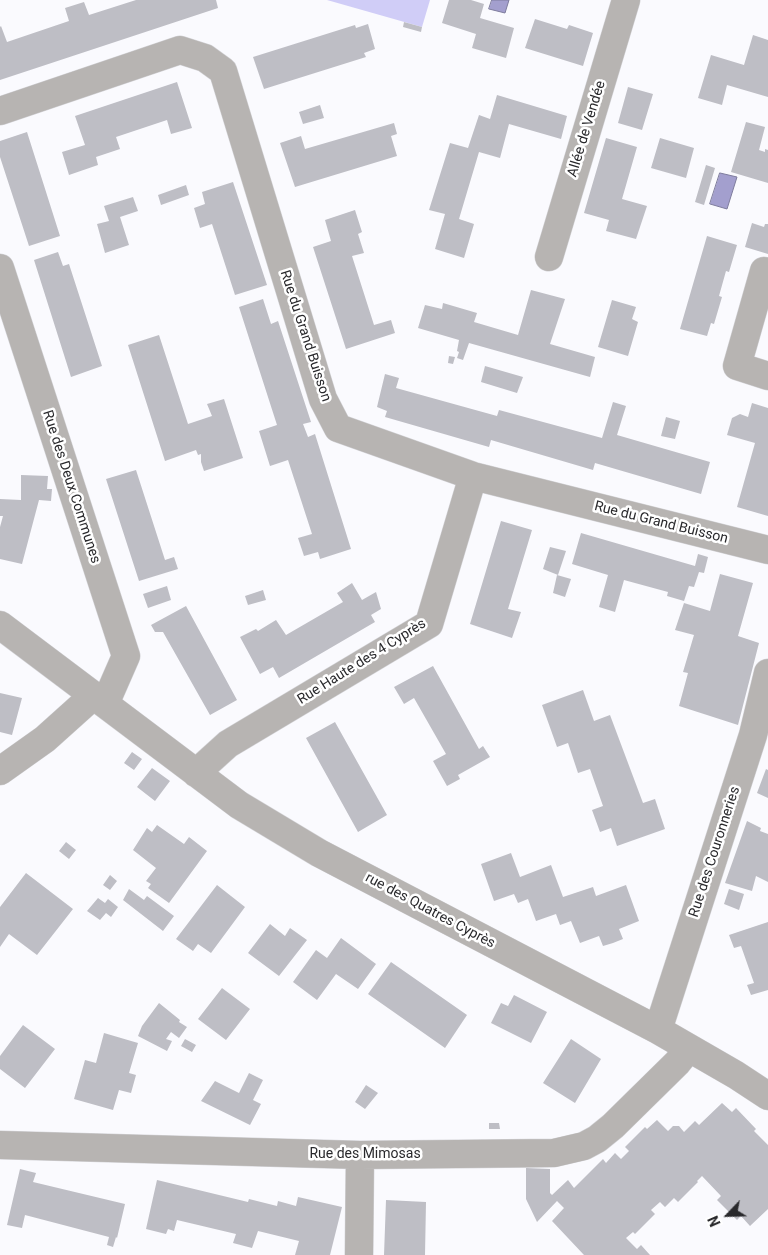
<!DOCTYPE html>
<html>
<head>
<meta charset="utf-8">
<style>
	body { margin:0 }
	#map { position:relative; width:768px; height:1255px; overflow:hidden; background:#fafafe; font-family:Roboto,sans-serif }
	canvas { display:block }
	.north { position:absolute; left:703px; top:1190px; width:50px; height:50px; -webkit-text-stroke:4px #fff; paint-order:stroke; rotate:246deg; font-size:14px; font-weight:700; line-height:20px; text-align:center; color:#29292c }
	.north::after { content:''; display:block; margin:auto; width:18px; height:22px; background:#29292c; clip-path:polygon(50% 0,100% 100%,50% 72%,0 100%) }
</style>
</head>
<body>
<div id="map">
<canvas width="768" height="1255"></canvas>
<div class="north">N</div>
</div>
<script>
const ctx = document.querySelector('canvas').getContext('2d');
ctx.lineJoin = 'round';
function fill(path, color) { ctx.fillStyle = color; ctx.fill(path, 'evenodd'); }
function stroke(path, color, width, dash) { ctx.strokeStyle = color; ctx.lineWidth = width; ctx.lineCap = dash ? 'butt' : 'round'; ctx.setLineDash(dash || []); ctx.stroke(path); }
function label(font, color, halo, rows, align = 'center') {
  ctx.font = font + ' Roboto,sans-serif'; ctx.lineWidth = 5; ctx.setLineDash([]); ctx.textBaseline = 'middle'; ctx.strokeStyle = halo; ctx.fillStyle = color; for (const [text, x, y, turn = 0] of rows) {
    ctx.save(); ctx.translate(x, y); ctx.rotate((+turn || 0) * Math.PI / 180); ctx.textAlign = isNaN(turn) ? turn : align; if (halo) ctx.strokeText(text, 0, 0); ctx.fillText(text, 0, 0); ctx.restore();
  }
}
const green = new Path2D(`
	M327,0H430L422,27Z`);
const water = new Path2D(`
	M492,0H509L505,13L489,9Z
	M720,173L737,177L727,209L710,204Z`);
const building = new Path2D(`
	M136,0H216L218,8L0,80V27L1,26L7,42L69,21L65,8L84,2L89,15Z
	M449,0H471L484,4L480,18L514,28L506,58L472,48L476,34L442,23Z
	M535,19L567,29L569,25L593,33L583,66L525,48Z
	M404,22L422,27L421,32L403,27Z
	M368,24L375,49L364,53L366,57L264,89L253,57L355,25L356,28Z
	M753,35L768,40V97L727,85L722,105L698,98L711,55L744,65Z
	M177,82L192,128L171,134L167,120L116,137L120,149L96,157L98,165L69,175L62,152L85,145L75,116Z
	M628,87L653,94L642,130L618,123Z
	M497,95L567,116L561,139L509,124L500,158L479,152L459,219L474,224L464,258L435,249L445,214L429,210L450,143L468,148L479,115L490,119Z
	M320,105L324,118L303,124L299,112Z
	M746,122L765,127L759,150L765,152V149L768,150V183L731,172Z
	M394,123L397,134L391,136L397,156L295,187L280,143L301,136L305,149Z
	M27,132L60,236L29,246L0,157V141Z
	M606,138L637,147L622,199L647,206L636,239L606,231L609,220L584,213Z
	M660,138L694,148L686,178L651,168Z
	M706,165L715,168L704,205L695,202Z
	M233,182L267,285L235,295L212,224L200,228L194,208L205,204L202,192Z
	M186,185L189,195L161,205L158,195Z
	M133,197L138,211L120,217L129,245L105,253L97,224L109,221L104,206Z
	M355,210L362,232L358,234L364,253L352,256L374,325L391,320L395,333L346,349L313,247L331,241L325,220Z
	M752,223L764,227L765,224H768V254L745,247Z
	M707,236L737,245L729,272L726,271L719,296L722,297L714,324L711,323L707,336L680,329Z
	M58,252L63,266L69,264L102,366L71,377L34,260Z
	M531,290L565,299L550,344L595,357L590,377L469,343L463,360L457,358L459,352L457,351L459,340L418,328L425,305L442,309L443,303L477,313L474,322L518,335Z
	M263,299L271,324L278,321L311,422L303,424L308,437L315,434L351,549L320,559L318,552L304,556L298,538L312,534L288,460L270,466L259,431L277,425L239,307Z
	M612,300L636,307L632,319L638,322L628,356L598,347Z
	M159,335L188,424L212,416L207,404L224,399L243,458L204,471L201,462V454L198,455L196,450L165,461L128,345Z
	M449,356L455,357L453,364L448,363Z
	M485,366L523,377L517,393L481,382Z
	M385,374L399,378L396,388L497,416L499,410L602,438L613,402L626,406L617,435L710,462L701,494L595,463L593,470L491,440L489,447L385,417L387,411L377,407Z
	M752,403L768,408V516L737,507L755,443L727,435L732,418L740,414L748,417Z
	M666,417L680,421L675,439L661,436Z
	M136,470L165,560L174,557L178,569L139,581L106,479Z
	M21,475L48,476L47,489H52L51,501L39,500L22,564L0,559V527L3,516H0V499L21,500Z
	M501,521L532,530L508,609L521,612L512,638L470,624Z
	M581,533L695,566L698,554L708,557L704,573L699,572L694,587L689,586L684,601L667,596L668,592L624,580L615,612L599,607L608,575L572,564Z
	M550,547L566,551L558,575L543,569Z
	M720,574L753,583L738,636L759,643L738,725L679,706L688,673L683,672L694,635L675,630L684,603L710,611Z
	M557,575L571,579L565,597L553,593Z
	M352,583L362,600L376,592L381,609L371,615L375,622L279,678L273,667L260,674L240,637L256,629L258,631L276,620L286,635L343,602L337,593Z
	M167,586L171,600L148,608L143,594Z
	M263,590L266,600L248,605L245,596Z
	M186,606L237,700L210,715L163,632H155L151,625Z
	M433,666L479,749L483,746L490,757L458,775L460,779L447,786L433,761L446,754L414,698L404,704L394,687Z
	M583,690L594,721L610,715L643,803L655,799L665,829L617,846L611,828L600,832L592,810L603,806L590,769L578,773L568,743L557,747L542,705Z
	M0,693L22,698L12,735L0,732Z
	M335,722L387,815L358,832L306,738Z
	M132,752L142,759L134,770L124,763Z
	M152,768L170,781L155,801L137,787Z
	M766,769L768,770V798L757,793Z
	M747,821L761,828L760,831L768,834V882L756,876L752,891L725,883Z
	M157,825L184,844L189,837L207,851L169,903L148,888L151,884L146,881L156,868L133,850L147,828L152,832Z
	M66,842L76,850L69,859L59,851Z
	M511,853L520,877L551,865L563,897L593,887L596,896L626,885L639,921L619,929L623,939L613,943L603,946L599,936L580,943L571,921L560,925L556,914L536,921L528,899L518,903L514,894L494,901L481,864Z
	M26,873L73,909L37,955L9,934L0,947V907Z
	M110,875L117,881L110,890L103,885Z
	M217,885L245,907L211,953L198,944L193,951L176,939Z
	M129,889L144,900L147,896L174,916L163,931L123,900Z
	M729,889L744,894L739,910L724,904Z
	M98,898L105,903L108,899L118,907L111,917L106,913L100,920L87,911Z
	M768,922V990L751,995L747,985L754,983L747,963L741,946L734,948L729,935Z
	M270,924L285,936L290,928L307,940L279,976L248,953Z
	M341,938L376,964L358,989L336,974L317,1000L293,982L316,950L327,958Z
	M391,962L467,1015L445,1048L368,994Z
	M222,988L250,1009L226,1040L198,1019Z
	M514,995L547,1012L531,1043L491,1023L501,1003L508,1006Z
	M159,1003L180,1020L179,1022L187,1027L179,1038L171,1032L166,1039L172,1041L167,1051L138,1036L142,1026Z
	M23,1025L55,1049L25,1088L0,1069V1056Z
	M104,1033L138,1043L129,1073L136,1075L131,1093L119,1090L113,1110L74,1099L85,1060L96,1063Z
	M185,1039L196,1045L192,1052L181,1046Z
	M571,1039L601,1059L575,1103L543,1083Z
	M249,1073L263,1080L253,1100L261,1104L250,1125L201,1101L215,1081L239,1093Z
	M366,1085L378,1093L365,1109L355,1102Z
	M722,1103L732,1112L736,1108L756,1129L754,1131L768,1145V1209L750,1226L741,1216L737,1220L717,1200L721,1196L702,1176L697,1181L698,1182L678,1202L674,1198L665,1207L660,1202L651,1210L655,1214L635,1234L633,1232L626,1238L637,1249L641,1245L650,1255H584L552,1221L564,1208L557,1201L537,1222L526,1199V1168L550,1169V1193L552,1195L568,1180L574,1188L603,1159L606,1163L615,1153L621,1159L629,1151L625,1147L645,1127L647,1129L657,1120L668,1131L673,1126H679L684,1132L695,1121L699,1125Z
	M489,1123H499L500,1129H489Z
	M20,1169L36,1173L33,1182L125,1204L117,1238L116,1237L113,1247L107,1245L109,1237L25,1215L22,1228L7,1225Z
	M157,1180L248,1202L249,1199L277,1206L278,1201L296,1206L298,1197L342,1207L330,1255H295L299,1241L258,1231L252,1248L233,1243L236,1234L177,1220L174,1231L168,1229L166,1234L146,1229Z
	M386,1200L426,1202L425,1255H384Z`);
const minor = new Path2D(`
	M0,111L180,50L205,58L223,71L323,399L338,428L473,476L768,550
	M549,257L626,0
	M0,268L126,656L105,704
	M764,271L737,366L768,376
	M0,625L239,805L319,853L658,1030L736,1075L768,1096
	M0,771L45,739L94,695
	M196,773L228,744L429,624L473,476
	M658,1030L753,735L768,673
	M0,1145L360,1155L554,1153L584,1146L597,1139L613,1126L677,1063L689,1048
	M359,1255L360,1155`);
const streetNames = [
	["Allée de Vendée",587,129,-73],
	["Rue du Grand Buisson",305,336,72],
	["Rue des Deux Communes",71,487,72],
	["Rue du Grand Buisson",661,523,14],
	["Rue Haute des 4 Cyprès",362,662,-32],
	["Rue des Couronneries",715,852,-72],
	["rue des Quatres Cyprès",430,911,28],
	["Rue des Mimosas",365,1154]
];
fill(green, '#d0cdf7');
fill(water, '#a39fce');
stroke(water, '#7e7c9d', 1);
fill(building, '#bebec5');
stroke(minor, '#d4d4d8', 29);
stroke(minor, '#b7b4b2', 28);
label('14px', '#29292c', '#fff', streetNames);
</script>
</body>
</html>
